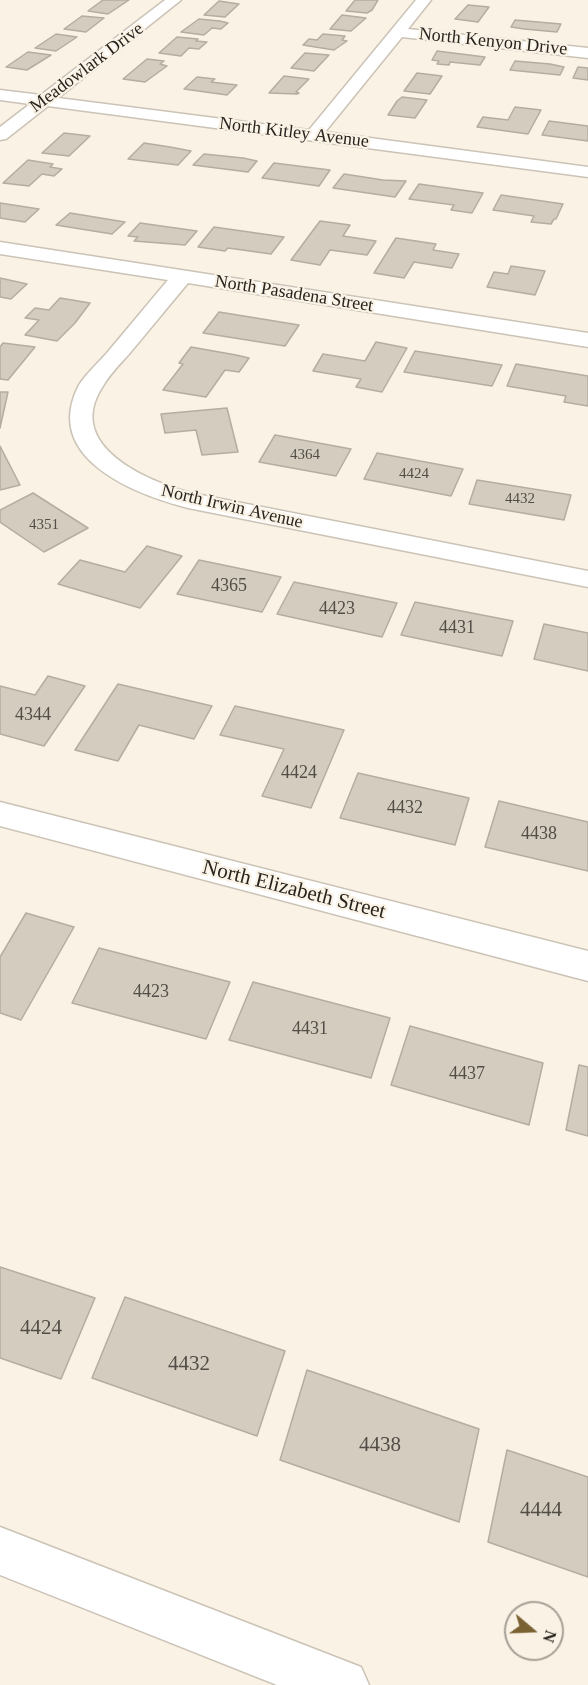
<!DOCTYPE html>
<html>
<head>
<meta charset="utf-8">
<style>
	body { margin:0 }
	#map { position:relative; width:588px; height:1685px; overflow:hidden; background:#faf2e5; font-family:"Times New Roman",serif }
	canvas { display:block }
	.north { position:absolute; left:504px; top:1601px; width:60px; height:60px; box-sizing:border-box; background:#faf2e5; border:2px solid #a6a096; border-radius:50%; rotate:109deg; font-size:16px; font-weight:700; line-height:24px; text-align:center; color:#27241f }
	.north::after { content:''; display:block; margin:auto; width:21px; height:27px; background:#7b6233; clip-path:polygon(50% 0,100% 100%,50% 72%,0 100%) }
</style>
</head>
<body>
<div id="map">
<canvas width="588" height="1685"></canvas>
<div class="north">N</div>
</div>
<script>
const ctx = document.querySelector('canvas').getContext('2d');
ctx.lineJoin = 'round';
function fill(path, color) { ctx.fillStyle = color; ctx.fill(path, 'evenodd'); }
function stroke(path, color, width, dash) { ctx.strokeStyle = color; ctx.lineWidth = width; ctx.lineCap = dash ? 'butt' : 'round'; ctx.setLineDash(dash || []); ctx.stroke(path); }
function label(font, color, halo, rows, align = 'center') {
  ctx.font = font + ' "Times New Roman",serif'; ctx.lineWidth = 4.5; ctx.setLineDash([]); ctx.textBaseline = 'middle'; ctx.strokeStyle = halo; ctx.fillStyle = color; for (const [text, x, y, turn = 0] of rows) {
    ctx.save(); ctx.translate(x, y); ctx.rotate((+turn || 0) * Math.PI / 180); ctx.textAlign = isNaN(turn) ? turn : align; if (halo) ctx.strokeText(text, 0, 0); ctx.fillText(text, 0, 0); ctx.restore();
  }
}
const building = new Path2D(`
	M103,0H129L108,14L88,11Z
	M355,0H378L372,10L367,13L346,11Z
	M219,1L239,4L225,17L204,15Z
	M468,5L489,7L478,22L455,19Z
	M342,15L366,18L351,31L330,29Z
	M82,16L104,18L86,32L64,29Z
	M199,19L220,21L228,23L221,29L212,28L204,35L181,32Z
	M515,20L561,24L557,32L524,29L511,27Z
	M56,34L77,37L56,51L35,48Z
	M323,34L345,36L342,40L347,41L334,50L303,45L309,39L317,40Z
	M177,37L198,39L196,41L207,42L199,49L189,48L181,56L159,53Z
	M437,51L485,57L480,65L450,62L449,65L437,64L439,61L432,60Z
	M28,52L51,55L27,70L6,67Z
	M305,53L329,55L314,71L291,68Z
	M147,59L164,61L160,64L167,66L145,82L123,79Z
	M515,61L550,64L564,67L560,75L510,70Z
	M578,67L588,68V80L573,78Z
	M417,73L442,76L430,94L404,91Z
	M284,76L309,79L296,92L299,93L297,94L269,93Z
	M197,77L215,79L211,82L237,85L227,95L184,89Z
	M402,97L427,100L415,118L388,115L397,101Z
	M515,107L541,110L528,134L477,127L483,117L508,120Z
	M549,121L588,126V141L542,135Z
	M64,133L90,136L69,156L42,153Z
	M144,143L170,147L191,151L178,165L128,159Z
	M204,154L243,158L257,161L248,172L193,165Z
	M28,160L53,164L50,167L62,169L54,176L42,174L29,186L3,183Z
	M274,163L330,170L319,186L262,178Z
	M344,174L383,180L406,181L395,197L333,188Z
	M419,184L483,193L472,213L451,210L454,205L409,199Z
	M501,195L563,204L556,219H554L551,224L531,222L534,216L493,210Z
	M0,203L39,209L25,222L0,218Z
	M70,213L125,222L112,234L56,225Z
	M320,221L350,225L343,236L376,241L367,255L330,250L320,265L291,260Z
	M140,223L197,231L185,245L134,241L138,237L128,236Z
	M214,227L284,237L271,254L228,248L225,251L198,247Z
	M396,238L436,244L433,250L459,254L452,268L414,262L404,278L374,273Z
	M511,266L545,271L535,295L487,287L494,272L508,274Z
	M0,278L27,284L11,299L0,297Z
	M60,298L90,303L75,323L57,341L25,335L39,320L25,318L35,308L49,310Z
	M219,312L299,325L285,346L203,333Z
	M376,342L407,348L382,392L356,387L361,379L313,371L323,354L365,361Z
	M3,343L35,347L8,380L0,379V347Z
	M191,347L236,355L249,358L239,372L225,370L206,397L163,390L183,364L179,363Z
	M415,351L502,365L492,386L404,372Z
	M516,364L588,376V406L564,402L566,396L507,386Z
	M0,392H8L0,428Z
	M227,408L238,452L202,455L196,430L165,433L161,414Z
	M275,435L351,449L336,476L259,462Z
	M0,446L20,485L0,490Z
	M377,453L463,469L451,496L364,479Z
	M477,480L571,495L564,520L469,504Z
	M33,493L88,528L44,552L0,522V510Z
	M147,546L182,556L140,608L58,584L80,560L125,572Z
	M199,560L281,577L262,612L177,594Z
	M294,582L397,603L382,637L277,614Z
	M415,602L513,621L502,656L401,635Z
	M544,624L588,633V671L534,659Z
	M48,676L85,686L44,746L0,734V686L35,695Z
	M118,684L212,706L194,739L139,725L118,761L75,750Z
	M235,706L344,730L311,808L262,796L284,749L220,735Z
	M358,773L469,798L455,845L340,818Z
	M499,801L588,822V871L485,847Z
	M26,913L74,927L21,1020L0,1013V957Z
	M99,948L230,982L206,1039L72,1003Z
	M253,982L390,1018L371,1078L229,1040Z
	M410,1026L543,1063L529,1125L391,1085Z
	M579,1065L588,1067V1136L566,1130Z
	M0,1267L95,1298L61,1379L0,1358Z
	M125,1297L285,1351L257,1436L92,1378Z
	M307,1370L479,1429L459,1522L280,1460Z
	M507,1450L588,1477V1577L488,1542Z`);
const minor = new Path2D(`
	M165,0H181L58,98L309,130L416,0H431L408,29L588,48V58L402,37L325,132L588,167V177L48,106L6,139L0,140V127L30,104L0,100V90L41,95Z
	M0,242L588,333V347L188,283C168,307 149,330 129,354C120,364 110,374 103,386C63,446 147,481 191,493L588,571V587L188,508C134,494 41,458 79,385C86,374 97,364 106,354C127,329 147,305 168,280L0,254Z
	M0,802L588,951V981L0,826Z
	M0,1527L361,1667L369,1685H277L0,1575Z`);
const farNumbernames = [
	["4364",305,455],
	["4424",414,474],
	["4432",520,499],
	["4351",44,525]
];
const farStreetnames = [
	["North Kenyon Drive",493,42,6],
	["Meadowlark Drive",87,68,-37],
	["North Kitley Avenue",294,133,7],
	["North Pasadena Street",294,294,9],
	["North Irwin Avenue",232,507,13]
];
const numberNames = [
	["4365",229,586],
	["4423",337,609],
	["4431",457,628],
	["4344",33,715],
	["4424",299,773],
	["4432",405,808],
	["4438",539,834],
	["4423",151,992],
	["4431",310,1029],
	["4437",467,1074]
];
const streetNames = [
	["North Elizabeth Street",294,890,14]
];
const nearNumbernames = [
	["4424",41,1328],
	["4432",189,1364],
	["4438",380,1445],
	["4444",541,1510]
];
fill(building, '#d4cdbf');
stroke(building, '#b4ada0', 1.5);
stroke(minor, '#cbc3b6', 3);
fill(minor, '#fff');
label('15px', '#524e47', null, farNumbernames);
label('18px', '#27241f', '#faf2e5', farStreetnames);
label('18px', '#524e47', null, numberNames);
label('21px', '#27241f', '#faf2e5', streetNames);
label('21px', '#524e47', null, nearNumbernames);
</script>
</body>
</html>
